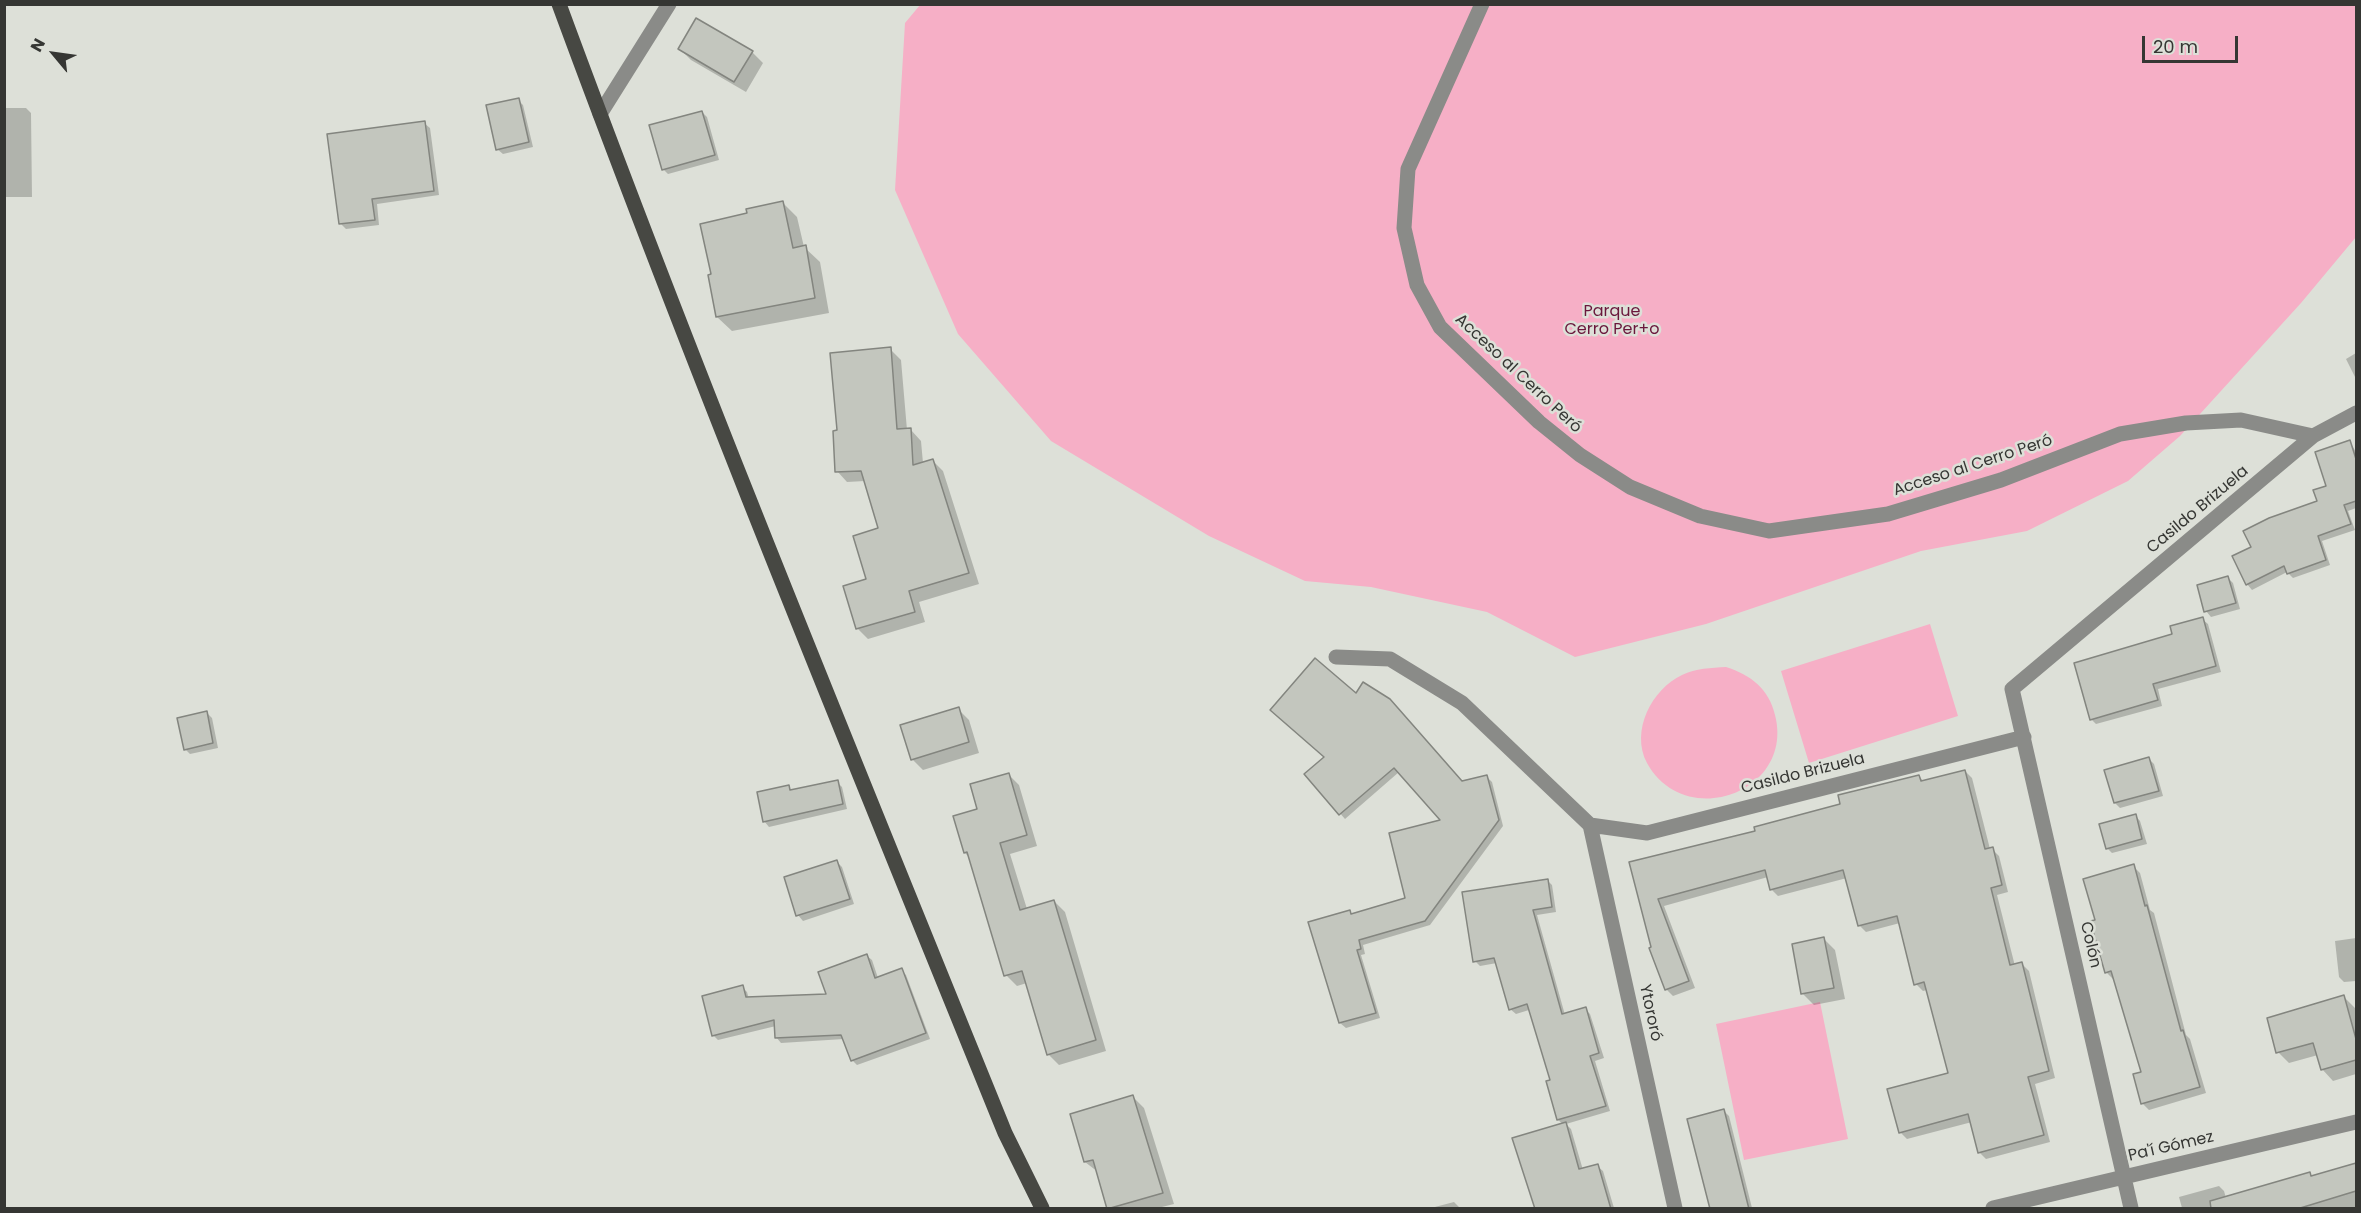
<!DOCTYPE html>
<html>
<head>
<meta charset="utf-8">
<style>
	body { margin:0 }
	#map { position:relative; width:2361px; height:1213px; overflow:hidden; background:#dde0d8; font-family:Poppins,sans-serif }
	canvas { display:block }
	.frame { position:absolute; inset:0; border:6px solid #353633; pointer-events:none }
	.north { position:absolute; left:24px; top:24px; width:60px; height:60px; -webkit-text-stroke:4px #dde0d8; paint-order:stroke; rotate:299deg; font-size:16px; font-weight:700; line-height:24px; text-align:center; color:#353633 }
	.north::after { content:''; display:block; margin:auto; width:21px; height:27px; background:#353633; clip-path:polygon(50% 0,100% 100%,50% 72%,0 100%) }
	.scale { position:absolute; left:2142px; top:36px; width:96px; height:27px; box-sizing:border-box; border:3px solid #353633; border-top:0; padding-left:8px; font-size:18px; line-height:21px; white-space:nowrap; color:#353633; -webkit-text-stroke:4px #dde0d8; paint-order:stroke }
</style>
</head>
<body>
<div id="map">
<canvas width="2361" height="1213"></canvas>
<div class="frame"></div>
<div class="north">N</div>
<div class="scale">20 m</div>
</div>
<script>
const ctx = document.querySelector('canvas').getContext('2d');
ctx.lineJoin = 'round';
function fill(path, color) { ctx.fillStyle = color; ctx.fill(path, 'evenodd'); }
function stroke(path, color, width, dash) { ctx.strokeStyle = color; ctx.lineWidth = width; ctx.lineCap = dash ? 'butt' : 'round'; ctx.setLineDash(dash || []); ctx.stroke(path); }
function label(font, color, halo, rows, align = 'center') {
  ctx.font = font + ' Poppins,sans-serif'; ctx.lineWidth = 5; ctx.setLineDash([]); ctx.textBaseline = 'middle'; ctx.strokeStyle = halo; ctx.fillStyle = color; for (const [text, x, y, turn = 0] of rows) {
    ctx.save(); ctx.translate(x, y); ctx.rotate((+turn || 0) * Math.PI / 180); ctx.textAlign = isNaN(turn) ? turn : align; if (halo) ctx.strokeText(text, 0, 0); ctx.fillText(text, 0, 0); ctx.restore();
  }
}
const green = new Path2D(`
	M920,5H2356V237L2301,303L2180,436L2128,481L2027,531L1921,551L1706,624L1575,657L1487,612L1371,587L1305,581L1209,536L1051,441L958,334L895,190L905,23Z
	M1930,624L1958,716L1809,763L1781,671Z
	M1726,667C1751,675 1769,689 1775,715C1795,792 1685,832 1647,763C1630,731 1652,689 1682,675C1696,668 1711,668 1726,667Z
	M1820,1002L1848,1139L1744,1160L1716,1024Z`);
const shadow = new Path2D(`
	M680,49L752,52L763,63L746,92L691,60Z
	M518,100L523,105L533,147L503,154L497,149Z
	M4,108H26L31,113L32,197H4Z
	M702,112L707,117L719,160L668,174L663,169Z
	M424,123L430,128L439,195L377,204L379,225L346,229L341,224Z
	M782,202L797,217L804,247L820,262L829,313L732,331L717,317L713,275L748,214Z
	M890,349L901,360L907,430H911L921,441L923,463L932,460L943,471L979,584L919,602L925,622L868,639L857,628L880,529L865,481L847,482L837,471L838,432Z
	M2356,353V379L2346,359Z
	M2350,442L2356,452V508L2348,511L2355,530L2322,541L2330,565L2293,578L2287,572L2252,590L2247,584L2253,548L2319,502Z
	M2228,578L2233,583L2240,609L2211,617L2206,611Z
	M2202,619L2208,624L2221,672L2158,689L2162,706L2096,724L2091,719L2174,635Z
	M958,709L969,720L979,753L923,770L912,759Z
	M207,713L212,718L218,748L190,754L185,749Z
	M1277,715L1462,783L1487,777L1492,782L1503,826L1430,925L1363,945L1365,954L1361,955L1380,1018L1346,1028L1340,1023L1350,912L1353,915L1407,899L1443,821L1399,772L1345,819L1306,774L1326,757Z
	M2149,759L2154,764L2163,796L2120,808L2115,803Z
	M1965,771L1972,778L1990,849H1992L1999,856L2008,892L1997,895L2015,966L2022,964L2029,971L2055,1078L2035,1084L2050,1142L1986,1159L1979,1152L1972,1122L1907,1139L1900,1132L1950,1074L1927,990L1923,991L1916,984L1900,923L1866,932L1859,925L1847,878L1778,896L1771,889L1768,877L1664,906L1695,988L1673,996L1666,989L1653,948L1631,863L1757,832L1842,805L1919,776L1924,782Z
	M1008,774L1019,785L1037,846L1010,854L1027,909L1054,901L1065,912L1106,1051L1059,1065L1048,1054L1027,983L1017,986L1006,975L970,858L965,853L955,817L979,810Z
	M837,782L842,787L847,809L769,827L764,821L788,787L792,791Z
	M2135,815L2140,821L2147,844L2112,853L2107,848Z
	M837,862L842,867L854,904L803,921L798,915Z
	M2133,866L2140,873L2150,910L2154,913L2186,1035L2190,1039L2206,1093L2149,1110L2142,1103L2143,1073L2115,978L2113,979L2106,972L2097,921Z
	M1547,880L1552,885L1556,912L1537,915L1565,1015L1585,1009L1590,1014L1604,1058L1595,1061L1610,1111L1566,1124L1571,1129L1583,1170L1597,1166L1603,1171L1614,1208H1536L1563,1124L1558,1120L1552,1081L1529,1010L1516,1014L1510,1009L1497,963L1480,966L1475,961Z
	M2356,938V981L2344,982L2339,977L2335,941Z
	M1824,939L1835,950L1845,999L1814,1005L1803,994L1793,945Z
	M866,955L872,960L878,978L901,970L906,975L930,1039L857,1065L852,1060L844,1039L781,1043L776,1037V1026L718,1040L713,1035L742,987L747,992L749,999L828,995Z
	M2344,997L2355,1008L2356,1014V1074L2333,1081L2322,1069L2318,1055L2289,1063L2278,1052Z
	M1133,1097L1144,1108L1174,1204L1158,1208H1109L1098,1172L1085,1162Z
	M1724,1111L1729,1116L1752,1208H1711Z
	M2356,1165V1208H2182L2179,1197L2219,1186L2224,1191L2226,1198L2310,1174L2313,1177Z
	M1454,1202L1460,1208H1431Z`);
const building = new Path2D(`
	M696,18L753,51L734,82L678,49Z
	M519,98L529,142L496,150L486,105Z
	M702,111L715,155L662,170L649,125Z
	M425,121L434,191L372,199L375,220L339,224L327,134Z
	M783,201L793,248L806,245L815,298L716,317L708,275L711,274L700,224L747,213L746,209Z
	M891,347L897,429L911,428L913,465L933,459L969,573L909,591L915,612L856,629L843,586L866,579L853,536L878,528L861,471L835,472L833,431L837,430L830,353Z
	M2350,440L2356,459V501L2344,505L2351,524L2318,536L2326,560L2287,574L2284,566L2246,585L2232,556L2251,547L2243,531L2269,518L2317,501L2313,490L2326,486L2315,452Z
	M2228,576L2236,603L2204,612L2197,585Z
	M2203,617L2216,666L2153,684L2158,700L2090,720L2074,663L2172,634L2170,626Z
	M1315,658L1356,693L1363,682L1390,699L1462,781L1487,775L1499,820L1425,921L1359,940L1361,949L1357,950L1376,1013L1339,1023L1308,922L1350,910L1351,914L1405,898L1389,833L1440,820L1394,768L1339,815L1304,774L1324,757L1270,710Z
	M959,707L969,742L911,760L900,725Z
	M207,711L213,743L184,750L177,718Z
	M2149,757L2159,791L2114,803L2104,770Z
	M1965,770L1985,849L1993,847L2002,885L1991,888L2010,965L2022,962L2049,1071L2028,1077L2044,1135L1978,1153L1968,1114L1899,1133L1887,1089L1948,1073L1924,982L1914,985L1897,916L1858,926L1843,870L1770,890L1765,870L1658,899L1689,981L1665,990L1649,948L1651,947L1629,862L1755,831L1754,827L1840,804L1838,795L1919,775L1921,781Z
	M1009,773L1027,835L1000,843L1020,910L1054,900L1096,1040L1047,1055L1022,971L1004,976L967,852L964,853L953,816L977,809L970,784Z
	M838,780L843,804L763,822L757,792L789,785L790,790Z
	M2136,814L2142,839L2106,849L2099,824Z
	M837,860L850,899L796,916L784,877Z
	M2134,864L2145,906L2147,905L2181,1031L2183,1030L2200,1087L2141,1104L2133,1074L2141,1072L2111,971L2105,973L2090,921L2095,920L2083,879Z
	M1548,879L1552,907L1533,910L1562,1014L1586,1007L1599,1053L1590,1056L1606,1106L1557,1120L1546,1081L1550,1080L1527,1004L1509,1010L1494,958L1473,962L1462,892Z
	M1824,937L1834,988L1801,994L1792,944Z
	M867,954L875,978L902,968L926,1033L851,1061L841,1035L775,1038L774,1020L712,1036L702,996L743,985L746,997L826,994L818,972Z
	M2344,995L2356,1039V1060L2321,1070L2313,1043L2276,1053L2267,1018Z
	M1133,1095L1163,1193L1107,1209L1093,1160L1084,1162L1070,1114Z
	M1724,1109L1749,1209H1710L1687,1119Z
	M1566,1122L1579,1169L1598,1164L1611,1209H1535L1512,1138Z
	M2356,1163V1191L2297,1209H2211L2210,1201L2310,1172L2311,1176Z`);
const minor = new Path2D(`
	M1482,4L1408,169L1404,228L1417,285L1440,327L1539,422L1580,455L1630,487L1700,516L1769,531L1888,514L2001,480L2120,434L2186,423L2241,420L2313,436
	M600,114L669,4
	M1336,657L1390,659L1462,703L1590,825
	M1590,825L1647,833L2024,737
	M1590,825L1675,1208
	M1993,1208L2356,1122
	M2131,1208L2012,689L2313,436L2356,413`);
const major = new Path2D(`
	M559,4C699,384 853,758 1005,1133L1042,1208`);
const parkNames = [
	["Parque",1612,312],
	["Cerro Per+o",1612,330]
];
const streetNames = [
	["Acceso al Cerro Peró",1518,374,43],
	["Acceso al Cerro Peró",1973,466,-18],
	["Casildo Brizuela",2198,510,-40],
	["Casildo Brizuela",1803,774,-14],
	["Colón",2090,945,77],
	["Ytororó",1650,1013,78],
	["Pa'í Gómez",2171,1147,-13]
];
fill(green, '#f6afc6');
fill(shadow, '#0003');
fill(building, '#c3c6be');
stroke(building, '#83857f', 1.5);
stroke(minor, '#8a8b88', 15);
stroke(major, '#474843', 15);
label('16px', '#6a173c', '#dde0d8', parkNames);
label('16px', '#353633', '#dde0d8', streetNames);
</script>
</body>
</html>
